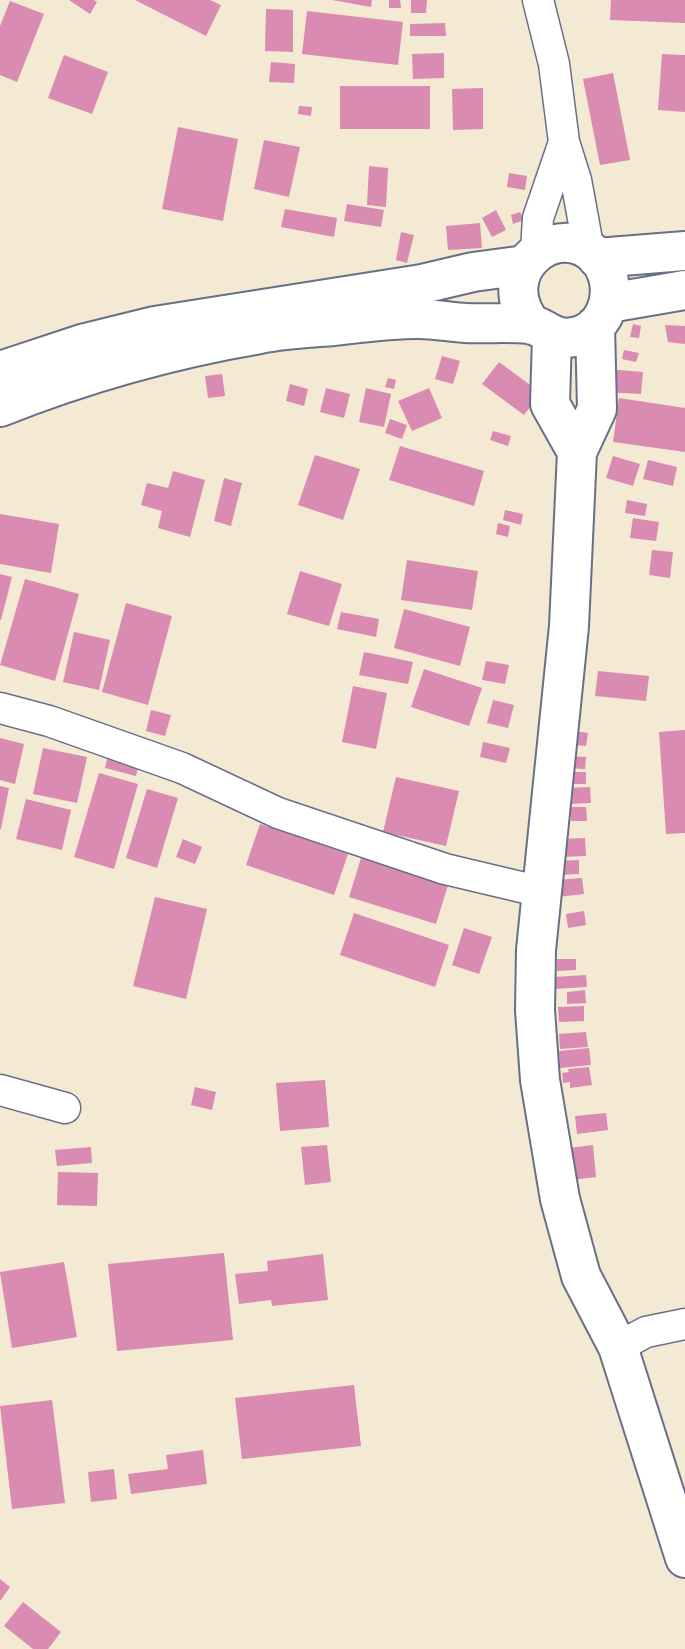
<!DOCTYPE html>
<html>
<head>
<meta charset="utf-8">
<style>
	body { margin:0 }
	canvas { display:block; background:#f4e9d2 }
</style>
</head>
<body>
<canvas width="685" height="1649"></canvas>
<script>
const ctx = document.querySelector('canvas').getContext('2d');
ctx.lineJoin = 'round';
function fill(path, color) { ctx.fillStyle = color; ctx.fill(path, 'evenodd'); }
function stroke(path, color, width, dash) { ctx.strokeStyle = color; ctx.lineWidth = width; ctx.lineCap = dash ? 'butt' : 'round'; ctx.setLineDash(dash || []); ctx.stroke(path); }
const building = new Path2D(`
	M69,0H94L97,2L90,14Z
	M135,0H210L221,5L206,36Z
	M332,0H372L371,7Z
	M389,0H400L401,8H389Z
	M411,0H427L426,13H411Z
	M611,0H685V23L610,20Z
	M10,1L44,14L17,82L0,75V26Z
	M266,9L293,10V52L265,51Z
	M307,11L403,22L398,65L302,54Z
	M445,23L446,36H410V24Z
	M444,53V78L413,79L412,54Z
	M662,54L685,55V112L658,110Z
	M64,55L108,72L92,114L48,98Z
	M271,62L295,64L294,83L269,82Z
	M613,73L630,160L600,165L583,79Z
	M340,86H430V129H340Z
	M483,88V129L453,130L452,89Z
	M299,106L312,107L311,116L298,114Z
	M178,127L238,139L223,221L162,209Z
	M264,140L300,147L289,197L254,189Z
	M369,166L388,168L386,207L367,205Z
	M509,173L527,176L525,190L507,187Z
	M347,204L384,210L381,227L344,221Z
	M285,209L337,218L334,237L281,227Z
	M496,210L506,230L492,237L482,218Z
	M520,212L524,220L513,224L511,215Z
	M480,223L482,248L448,250L446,226Z
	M401,232L414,235L407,263L396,260Z
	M633,324L641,326L639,338L630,337Z
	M665,325L685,326V344L668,342Z
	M624,350L639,353L636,362L622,359Z
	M442,356L460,361L453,384L435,379Z
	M499,362L541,393L524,415L482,384Z
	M607,369L643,372L641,394L606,392Z
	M222,374L225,396L208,398L205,376Z
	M388,378L396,380L394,389L385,387Z
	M290,384L308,389L304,406L286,401Z
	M326,388L350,394L344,418L320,412Z
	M366,388L391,394L384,427L359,422Z
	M429,388L442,418L412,431L398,401Z
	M619,398L685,408V452L613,442Z
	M390,419L407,425L402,439L385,433Z
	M493,431L511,436L508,446L490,440Z
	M400,446L484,471L474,506L389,480Z
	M315,455L360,469L343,520L298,505Z
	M613,456L640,464L633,486L606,478Z
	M648,460L677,467L673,486L643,479Z
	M173,471L205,480L190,537L158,528L162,511L141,505L147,483L168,488Z
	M224,478L242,483L231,526L214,521Z
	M627,500L647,504L645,516L625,513Z
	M505,510L523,514L521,525L503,520Z
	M0,514L59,524L51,573L0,564Z
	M633,518L659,522L656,541L630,538Z
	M498,523L510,526L508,537L496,534Z
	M652,550L673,552L670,578L649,575Z
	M407,560L478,571L472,610L401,600Z
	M300,571L342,584L329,626L287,614Z
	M0,574L12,577L1,620H0Z
	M25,579L79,594L55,681L0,665Z
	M126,603L172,616L148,705L102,692Z
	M404,609L470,627L460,666L394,648Z
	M341,612L379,619L376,637L337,629Z
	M74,632L110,640L99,690L63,682Z
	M364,652L413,662L408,684L359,675Z
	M486,661L509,665L505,684L482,680Z
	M424,669L482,688L469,726L411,707Z
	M598,671L649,676L646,701L595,696Z
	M353,686L387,693L376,749L342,742Z
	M493,700L514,705L508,728L487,723Z
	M151,710L171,715L165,736L146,731Z
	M567,730L588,733L586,746L565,744Z
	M685,730V833L666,834L659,732Z
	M0,738L24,744L15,784L0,780Z
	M483,742L510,748L506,763L480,757Z
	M43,748L87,757L77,803L33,794Z
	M109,751L140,760L136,776L105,768Z
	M565,756L586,757L585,769L564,768Z
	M564,772H586V784H564Z
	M99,773L138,784L114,869L74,857Z
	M396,777L459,791L446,846L383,832Z
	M0,786L9,788L1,829H0Z
	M590,787L591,803L567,804L566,788Z
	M147,789L178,798L157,868L126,858Z
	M26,799L71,810L62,850L16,839Z
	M571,807H586L587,821H571Z
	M260,824L348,854L334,895L246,865Z
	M585,838L586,856L561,857L560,839Z
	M183,839L202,847L195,864L176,857Z
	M361,858L448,885L436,924L349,897Z
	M579,860V874L555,875L554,861Z
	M582,878L584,894L557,897L556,880Z
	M155,897L207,909L186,999L133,986Z
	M584,911L586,925L568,928L566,914Z
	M354,913L449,945L435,987L340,955Z
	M464,928L492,937L479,974L452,965Z
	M557,959H576V970L557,971Z
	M586,975L587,987L553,989V977Z
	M585,990L586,1003L567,1004V992Z
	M584,1006V1021L559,1022L558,1007Z
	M586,1032L588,1047L560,1049L559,1034Z
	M589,1048L591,1065L560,1068L559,1051Z
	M589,1067L592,1085L570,1088V1082L563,1083L562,1073L569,1072L568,1069Z
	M325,1080L329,1127L280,1131L276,1083Z
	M195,1087L216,1092L212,1110L191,1105Z
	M606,1113L608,1130L577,1134L575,1116Z
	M327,1145L331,1182L305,1185L301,1147Z
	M593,1145L596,1177L572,1180L569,1148Z
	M91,1147L92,1163L57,1166L55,1150Z
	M58,1172L98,1173L97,1206L57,1205Z
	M224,1253L233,1340L117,1351L108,1264Z
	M323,1254L328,1300L272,1306L271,1300L239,1304L235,1274L268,1271L267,1261Z
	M64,1262L77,1337L12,1348L0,1272Z
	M354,1385L361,1446L242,1459L235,1398Z
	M52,1400L65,1503L12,1509L0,1406Z
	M203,1450L207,1484L131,1494L128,1474L168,1469L166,1455Z
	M114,1469L117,1499L91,1502L88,1472Z
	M0,1579L10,1587L0,1601Z
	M23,1602L61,1632L48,1649H33L4,1626Z`);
const street = new Path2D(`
	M538,0L554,64L564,142L576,180L589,251
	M536,251L538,218L564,142
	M0,708L49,721L182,768L278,813L445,869L542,892
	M0,1090L65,1108
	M618,1347L646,1332L685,1324`);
const secondary = new Path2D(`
	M597,258L685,251
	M609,303L685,290
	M595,326L597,409L577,452L569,626L536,950L535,1010L540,1080L560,1199L581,1276L618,1347L685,1558
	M552,336L550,404L577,452
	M0,371L82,344L155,326L422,284L473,272L525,265
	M0,407C83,374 172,349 260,334C284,329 309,328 334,326C361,323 390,319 418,319C434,319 450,322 466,323C487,324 508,322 529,324C546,327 553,341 574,337C610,330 621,283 597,257C557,216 489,272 532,325`);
fill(building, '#da8bb2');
stroke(street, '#677087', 33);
stroke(secondary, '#677087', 42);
stroke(street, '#fff', 30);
stroke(secondary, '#fff', 38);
</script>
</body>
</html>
